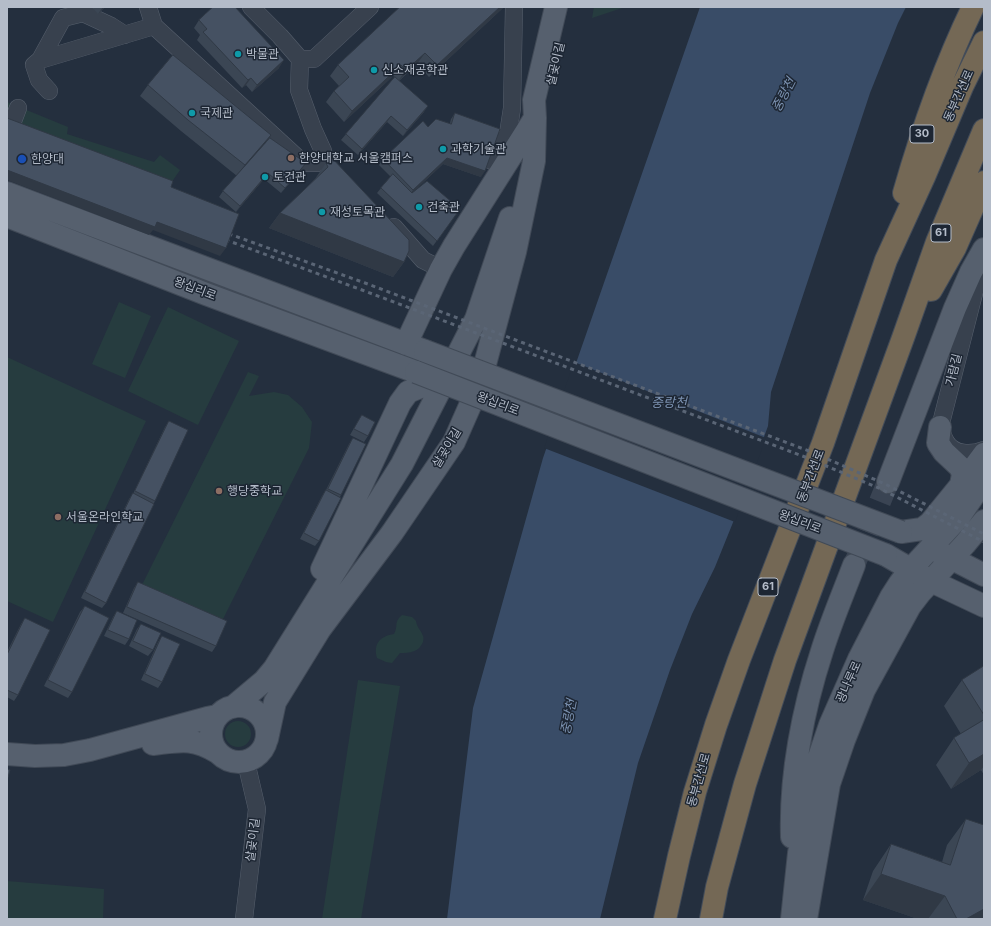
<!DOCTYPE html>
<html>
<head>
<meta charset="utf-8">
<style>
	body { margin:0 }
	#map { position:relative; width:991px; height:926px; overflow:hidden; background:#242f3e; font-family:Inter,sans-serif }
	canvas { display:block }
	.frame { position:absolute; inset:0; border:8px solid #b4bcc9; pointer-events:none }
</style>
</head>
<body>
<div id="map">
<canvas width="991" height="926"></canvas>
<div class="frame"></div>
</div>
<script>
const ctx = document.querySelector('canvas').getContext('2d');
ctx.lineJoin = 'round';
function fill(path, color) { ctx.fillStyle = color; ctx.fill(path, 'evenodd'); }
function stroke(path, color, width, dash) { ctx.strokeStyle = color; ctx.lineWidth = width; ctx.lineCap = dash ? 'butt' : 'round'; ctx.setLineDash(dash || []); ctx.stroke(path); }
function label(font, color, halo, rows, align = 'center') {
  ctx.font = font + ' Inter,"Noto Sans KR",sans-serif'; ctx.lineWidth = 3; ctx.setLineDash([]); ctx.textBaseline = 'middle'; ctx.strokeStyle = halo; ctx.fillStyle = color; for (const [text, x, y, turn = 0] of rows) {
    ctx.save(); ctx.translate(x, y); ctx.rotate((+turn || 0) * Math.PI / 180); ctx.textAlign = isNaN(turn) ? turn : align; if (halo) ctx.strokeText(text, 0, 0); ctx.fillText(text, 0, 0); ctx.restore();
  }
}
const green = new Path2D(`
	M594,7H625L592,18Z
	M7,102L68,127L67,134L154,162L160,155L180,170L167,189L7,128Z
	M119,302L151,316L125,378L92,364Z
	M168,307L239,341L198,425L128,391Z
	M7,357L146,421L53,622L7,601Z
	M248,372L259,376L249,396L274,392L288,395L302,407L312,422L309,448L221,623L142,585Z
	M402,615L412,617L416,621C417,628 421,630 423,636C424,638 423,640 423,642C419,652 410,653 400,653L392,663L386,662L377,658C373,644 380,636 394,634C399,625 393,623 402,615Z
	M358,680L400,686L361,919H322Z
	M225 734a13 13 0 1 1 26 0a13 13 0 1 1-26 0Z
	M7,881L104,889L103,919H7Z`);
const water = new Path2D(`
	M700,7H906L898,23L870,93L771,392L768,426L734,520L715,567L692,614L670,670L638,763L600,919H447L473,708L543,458Z`);
const pier = new Path2D(`
	M574,362L766,438L735,522L544,448Z`);
const majorTunnel = new Path2D(`
	M855,563L888,482`);
const minor = new Path2D(`
	M78,7L83,13L111,26L125,35
	M148,7L154,26L303,163H317L323,151L313,129L299,90L300,59
	M251,7L280,36L300,59H314L370,7
	M40,60L63,18L83,13
	M49,91L39,80L34,65L40,60L154,26
	M10,129L18,108
	M490,160L508,134L512,108L514,7
	M394,227L423,260L441,269
	M980,270L940,427C942,432 943,437 946,442C954,455 971,455 984,450
	M244,919L257,809L246,762`);
const major = new Path2D(`
	M7,193L425,351
	M7,216L206,294L416,372
	M406,344L441,269L454,246L535,118
	M940,427L938,443L944,452L960,467L963,474L961,485
	M888,482L955,308L971,272L984,249
	M901,532L922,529L930,523L961,485L984,454
	M939,552L984,575
	M886,555L931,581L984,606
	M322,569L400,403L408,392L420,387L441,382
	M211 734a28 28 0 1 1 56 0a28 28 0 1 1-56 0Z
	M233,707L264,681L274,669L402,464L476,319L510,218
	M267,739L275,702L320,629L392,533L454,442L480,383L515,252L534,161L535,118L534,100L556,7
	M153,744C180,741 192,737 217,752
	M7,754L35,756L64,755L90,750L207,718L217,716
	M792,837C790,776 803,709 822,651C831,622 843,594 854,565
	M792,919L799,853L815,769L830,725L859,659L891,597L900,583L911,569L959,517L984,480
	M806,919L829,784L844,740L864,690L910,606L920,593L965,544L984,521`);
const highway = new Path2D(`
	M904,193C922,130 944,67 973,7
	M931,290L955,248L984,182
	M665,919L679,856L695,792L716,725L739,660L823,443L886,260L924,177L962,87L984,42
	M711,919L717,887L745,784L785,660L903,338L937,242L984,130`);
const rail = new Path2D(`
	M221,231L365,283L809,451L885,484L984,534
	M218,237L362,290L805,457L881,489L984,542`);
const majorBridge = new Path2D(`
	M425,351L901,532
	M416,372L886,555`);
const wall = new Path2D(`
	M92,7H105L98,14Z
	M504,7L429,77L417,64L399,81L424,112L403,136L387,122L358,155L341,140L346,134L395,77L393,76L344,122L326,102L334,91L339,86L330,76L338,65Z
	M199,20L279,68L252,92L246,85L242,88L197,40L200,35L194,28Z
	M148,85L264,144L302,169L281,193L264,179L236,212L219,197L223,191L237,176L181,131L140,96Z
	M455,113L481,177L443,164L412,193L460,209L433,246L377,193L381,188L391,177L379,165L383,159L428,127L450,123L451,119Z
	M326,163L404,262L393,277L269,228L280,213L315,179Z
	M362,415L368,436L364,442L350,435L358,421Z
	M169,421L155,501L106,603L102,608L81,598L129,499L133,494L165,427Z
	M353,438L341,495L319,541L315,546L300,539L322,496L326,490L349,444Z
	M138,582L216,646L212,652L123,613L134,588Z
	M85,606L72,692L68,698L44,686L80,612Z
	M117,611L129,639L125,645L104,636L113,617Z
	M25,618L18,695L14,701L7,697V652L21,624Z
	M141,624L153,650L148,656L129,646L137,629Z
	M162,636V682L158,688L141,680L158,642Z
	M984,666V775L981,770L951,789L936,765L954,738L961,734L944,706L962,680Z
	M966,819L984,919H918L863,900L873,871L891,844L942,862L947,845Z`);
const shadedWall = new Path2D(`
	M103,7H105L98,14Z
	M500,7H504L429,77L437,65Z
	M425,53L417,64L398,81L406,70Z
	M284,60L279,68L252,92L257,85Z
	M401,65L393,76L344,122L352,111Z
	M251,78L246,85L242,88L248,80Z
	M428,106L424,112L403,136L407,130Z
	M391,116L387,122L358,155L362,149Z
	M271,135L263,146L237,176L245,165Z
	M447,158L485,171L481,177L443,164L409,196L413,190Z
	M306,163L302,169L281,193L285,188Z
	M7,170L157,222L226,248L220,256L153,230L149,235L7,180Z
	M268,173L264,179L236,212L240,206Z
	M280,213L404,262L393,277L269,228Z
	M984,754V766L981,770L951,789L969,763Z
	M881,874L945,896L928,919H918L863,900Z
	M984,909V919H966Z`);
const building = new Path2D(`
	M213,7H235L284,60L257,85L251,78L248,80L203,32L207,29L199,20Z
	M400,7H500L437,65L425,53L406,70L401,65L352,111L334,91L349,77L338,65Z
	M173,55L271,135L245,165L188,120L148,85Z
	M395,77L428,106L407,130L391,116L362,149L346,134Z
	M455,113L500,129L485,171L447,158L413,190L383,159L423,121L428,127L436,119L451,124Z
	M7,118L173,181L171,187L239,214L226,248L157,222L155,227L7,170Z
	M270,138L306,163L285,188L268,173L240,206L223,191Z
	M332,158L409,240V251L404,262L280,213L328,167L326,163Z
	M393,174L412,193L427,181L460,209L437,241L381,188Z
	M362,415L375,422L368,436L354,429Z
	M169,421L188,430L155,501L135,491Z
	M353,438L366,444L341,495L328,489Z
	M326,490L341,498L319,541L304,533Z
	M133,493L154,504L106,603L85,592Z
	M138,582L227,621L216,646L127,607Z
	M85,606L109,618L72,692L48,680Z
	M117,611L137,620L129,639L108,630Z
	M25,618L50,630L18,695L7,690V655Z
	M141,624L161,633L153,650L133,641Z
	M162,636L180,644L162,682L145,674Z
	M984,666V715L962,680Z
	M984,720V754L969,763L954,738Z
	M7,769L10,770L7,781Z
	M966,819L984,825V909L966,919H957L945,896L881,874L891,844L950,865Z`);
const markers = [
	[238,54,4,"#0f9aa8"],
	[374,70,4,"#0f9aa8"],
	[192,113,4,"#0f9aa8"],
	[443,149,4,"#0f9aa8"],
	[291,158,4,"#8d6e63"],
	[22,159,5,"#1a4fb4"],
	[265,177,4,"#0f9aa8"],
	[419,207,4,"#0f9aa8"],
	[322,212,4,"#0f9aa8"],
	[219,491,4,"#8d6e63"],
	[58,517,4,"#8d6e63"]
];
const shields = [
	[922,134,24],
	[941,233,20],
	[768,587,20]
];
const shieldNames = [
	["30",922,134],
	["61",941,233],
	["61",768,587]
];
const poiNames = [
	["박물관",246,54],
	["신소재공학관",382,70],
	["국제관",200,113],
	["과학기술관",451,149],
	["한양대학교 서울캠퍼스",299,158],
	["한양대",31,159],
	["토건관",273,177],
	["건축관",427,207],
	["재성토목관",330,212],
	["행당중학교",227,491],
	["서울온라인학교",66,517]
];
const streetNames = [
	["살곶이길",556,64,-77],
	["동부간선로",959,96,-66],
	["왕십리로",195,289,21],
	["가람길",954,370,-76],
	["왕십리로",498,404,21],
	["살곶이길",447,448,-59],
	["동부간선로",811,476,-69],
	["왕십리로",800,522,21],
	["광나루로",849,682,-66],
	["동부간선로",699,780,-74],
	["살곶이길",253,840,-83]
];
const waterNames = [
	["중랑천",784,95,-63],
	["중랑천",669,403],
	["중랑천",569,717,-79]
];
fill(green, '#263c3f');
fill(water, '#394c67');
fill(pier, '#242f3e');
stroke(majorTunnel, '#3a4453', 22, [22, 11]);
stroke(minor, '#565f6c', 18);
stroke(major, '#414a57', 24);
stroke(highway, '#434c59', 24);
stroke(minor, '#38414e', 17);
stroke(major, '#56606e', 22);
stroke(highway, '#746855', 22);
stroke(rail, '#5a6575', 3, [4, 4]);
stroke(majorBridge, '#414a57', 24, []);
stroke(majorBridge, '#56606e', 22);
fill(wall, '#3b4654');
fill(shadedWall, '#303945');
fill(building, '#455162');
stroke(building, '#303945', 1);
for (const [x, y, r, color] of markers) { const dot = new Path2D(); dot.arc(x, y, r, 0, 2 * Math.PI); ctx.fillStyle = color; ctx.fill(dot); stroke(dot, '#1d2633', 1.5); }
for (const [x, y, w] of shields) { const box = new Path2D(); box.roundRect(x - w / 2, y - 9, w, 18, 3); ctx.fillStyle = '#1d2633'; ctx.fill(box); stroke(box, '#b4bcc9', 1); }
label('bold 11px', '#b4bcc9', null, shieldNames);
label('12px', '#b4bcc9', '#1d2633', poiNames, 'left');
label('12px', '#b4bcc9', '#1d2633', streetNames);
label('italic 13px', '#7c92b1', '#1d2633', waterNames);
</script>
</body>
</html>
